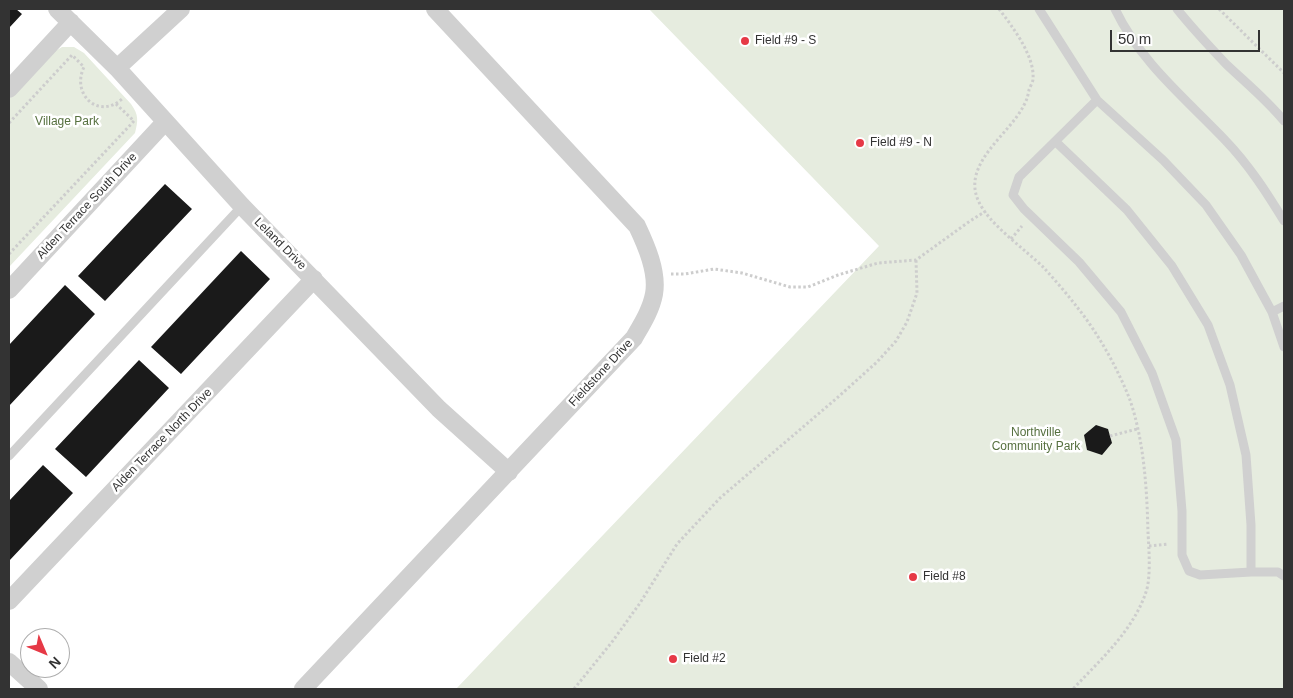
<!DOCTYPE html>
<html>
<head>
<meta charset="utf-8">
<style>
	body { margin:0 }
	#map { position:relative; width:1293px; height:698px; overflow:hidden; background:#fff; font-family:Helvetica,sans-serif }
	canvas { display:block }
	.frame { position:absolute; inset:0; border:10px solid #333; pointer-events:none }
	.north { position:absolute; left:20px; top:628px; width:50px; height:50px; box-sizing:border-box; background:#fff; border:1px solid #adadad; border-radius:50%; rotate:135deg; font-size:14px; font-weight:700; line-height:20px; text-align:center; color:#333 }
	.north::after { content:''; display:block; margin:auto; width:18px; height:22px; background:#e63946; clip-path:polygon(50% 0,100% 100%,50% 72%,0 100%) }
	.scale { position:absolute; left:1110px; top:30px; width:150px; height:22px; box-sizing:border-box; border:2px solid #333; border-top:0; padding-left:6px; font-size:15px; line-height:18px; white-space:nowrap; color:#333; -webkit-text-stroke:4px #fff; paint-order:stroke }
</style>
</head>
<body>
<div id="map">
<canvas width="1293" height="698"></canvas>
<div class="frame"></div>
<div class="north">N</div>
<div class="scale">50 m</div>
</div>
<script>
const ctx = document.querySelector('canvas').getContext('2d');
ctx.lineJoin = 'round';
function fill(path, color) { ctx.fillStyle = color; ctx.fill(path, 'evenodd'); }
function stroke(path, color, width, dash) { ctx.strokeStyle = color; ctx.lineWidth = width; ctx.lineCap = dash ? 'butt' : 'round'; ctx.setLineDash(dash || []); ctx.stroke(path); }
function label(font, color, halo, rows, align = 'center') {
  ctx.font = font + ' Helvetica,sans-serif'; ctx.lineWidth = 5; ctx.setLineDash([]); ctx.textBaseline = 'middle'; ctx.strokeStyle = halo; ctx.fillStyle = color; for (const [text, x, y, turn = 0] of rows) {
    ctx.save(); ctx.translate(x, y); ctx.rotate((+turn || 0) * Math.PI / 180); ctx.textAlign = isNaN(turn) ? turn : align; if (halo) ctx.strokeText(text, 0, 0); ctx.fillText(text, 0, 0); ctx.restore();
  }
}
const green = new Path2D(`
	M649,9H1284V689H456L879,246Z
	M62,47H74L84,53L131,104C139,115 138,121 135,133L9,267V99L52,53Z`);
const building = new Path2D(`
	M9,9H16L22,14L9,28Z
	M165,184L192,209L105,301L78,276Z
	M241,251L270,279L181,374L151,347Z
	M65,285L95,314L9,406V345Z
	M139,360L169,388L86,477L55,449Z
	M1096,425L1108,429L1112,443L1102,455L1087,450L1084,435Z
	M43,465L73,493L9,561V501Z`);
const path = new Path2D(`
	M999,9C1012,26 1035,56 1033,79C1033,82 1030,87 1029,90C1028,95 1027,100 1024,105C1010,134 962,163 978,200C988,224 1025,249 1044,268C1055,280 1067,294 1077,307C1098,333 1118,369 1130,400C1144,441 1147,489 1148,533C1149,549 1151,578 1146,592C1133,631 1100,660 1073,689
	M1219,9L1284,73
	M9,123L72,55L84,67C71,94 98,120 122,99
	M1011,239L1022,226
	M9,254L134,121L116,104
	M671,274H685L714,269L742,273L790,287H808L838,275L878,263L916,260L970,221L986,211
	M1110,436L1137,429
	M1149,546L1168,544
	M574,689L612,642L640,603L677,544L720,498L837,398L877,362L896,341L907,322L917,293L916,260`);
const service = new Path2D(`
	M1039,9L1097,100L1163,160L1206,205L1241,255L1272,312L1284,347
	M1115,9C1141,63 1185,98 1225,140C1249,165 1267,193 1284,221
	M1177,9C1192,28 1209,46 1226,64C1246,83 1267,100 1284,121
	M1097,100L1019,177L1013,195L1024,209L1079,262L1121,312L1152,373L1176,440L1182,511V555L1189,571L1200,575L1251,572H1278L1284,576
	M1056,142L1127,210L1172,266L1208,325L1230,385L1246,455L1251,525V572
	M1272,312L1284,306
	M9,456L242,206`);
const minor = new Path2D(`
	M57,9L117,68L242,206L439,409L509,472
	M117,68L181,9
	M9,89L71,22
	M9,290L165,122
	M9,601L314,279
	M9,662L39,689
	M303,689L634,338C642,324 651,310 654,294C658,272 646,245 637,226L435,9`);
const markers = [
	[745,41,5,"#e63946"],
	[860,143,5,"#e63946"],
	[913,577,5,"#e63946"],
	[673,659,5,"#e63946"]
];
const poiNames = [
	["Field #9 - S",755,41],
	["Field #9 - N",870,143],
	["Field #8",923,577],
	["Field #2",683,659]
];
const parkNames = [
	["Village Park",67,122],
	["Northville",1036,433],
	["Community Park",1036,447]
];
const streetNames = [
	["Alden Terrace South Drive",87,206,-47],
	["Leland Drive",280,244,45],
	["Fieldstone Drive",601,373,-47],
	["Alden Terrace North Drive",162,440,-46]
];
fill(green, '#e6ecdf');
fill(building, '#1a1a1a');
stroke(path, '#cdcdcd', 3, [2.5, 2.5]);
stroke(service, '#d0d0d0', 9);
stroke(minor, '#d0d0d0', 18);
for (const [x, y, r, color] of markers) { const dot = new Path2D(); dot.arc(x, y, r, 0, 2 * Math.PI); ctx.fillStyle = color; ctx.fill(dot); stroke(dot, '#fff', 2); }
label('12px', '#333', '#fff', poiNames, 'left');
label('12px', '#56703f', '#fff', parkNames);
label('12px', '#333', '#fff', streetNames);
</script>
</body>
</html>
